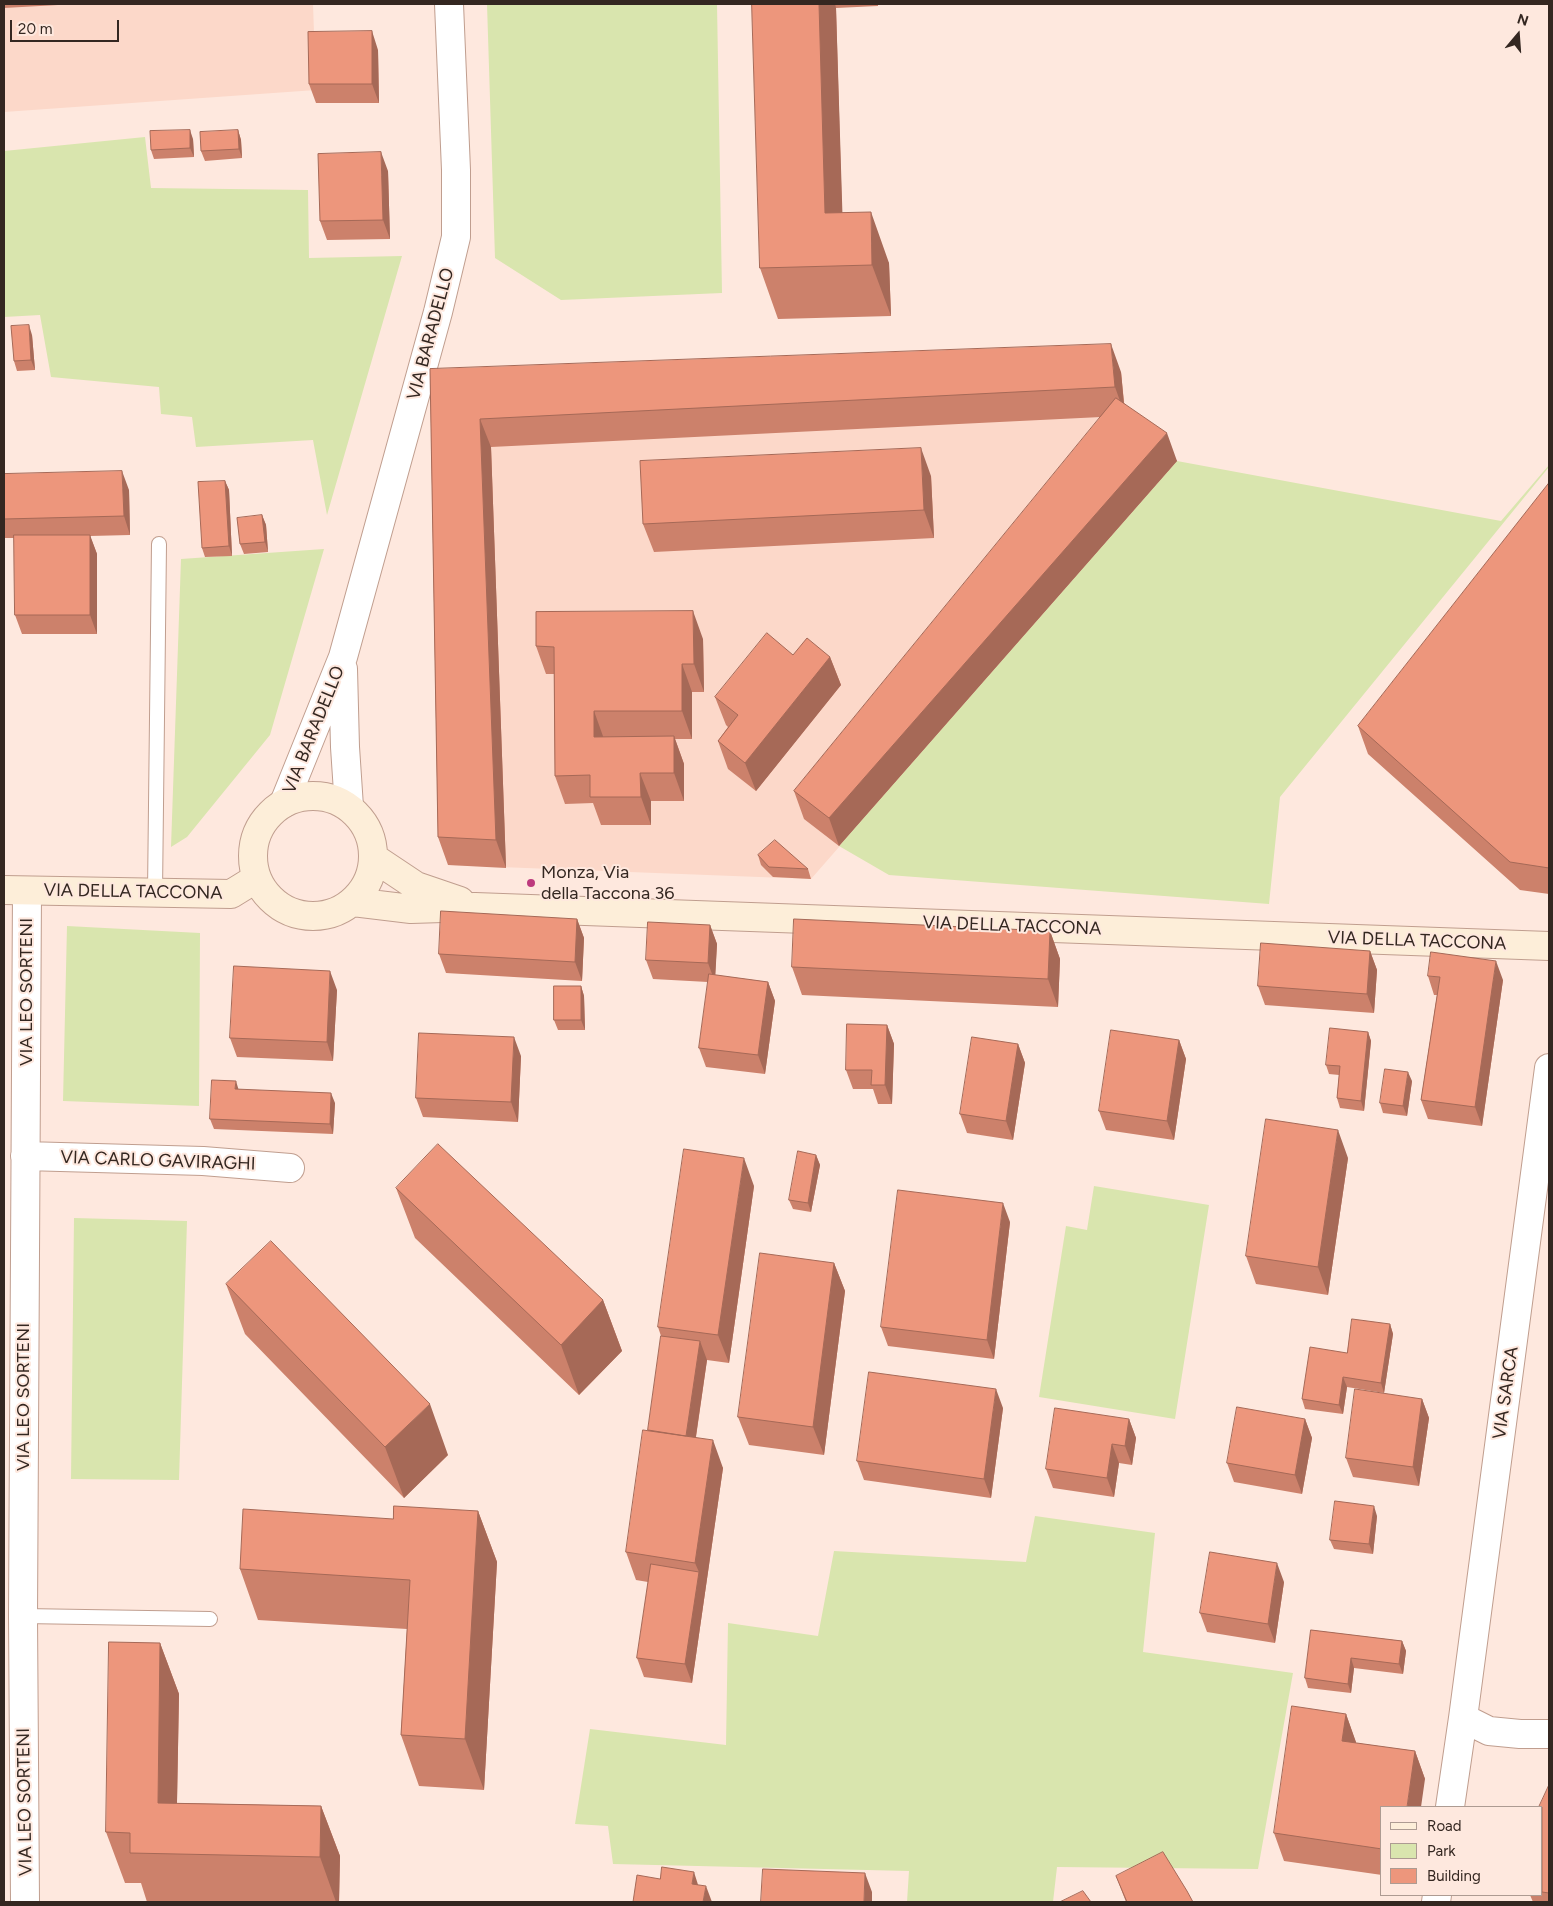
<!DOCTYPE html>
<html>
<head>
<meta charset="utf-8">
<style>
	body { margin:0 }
	#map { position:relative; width:1553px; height:1906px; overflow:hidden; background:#fee8de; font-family:Figtree,sans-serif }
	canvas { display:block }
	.frame { position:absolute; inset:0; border:5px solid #342721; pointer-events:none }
	.legend { position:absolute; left:1380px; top:1806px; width:162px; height:90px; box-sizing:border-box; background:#fee8de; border:1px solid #ad9b92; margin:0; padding:6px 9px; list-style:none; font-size:15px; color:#342721 }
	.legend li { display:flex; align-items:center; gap:10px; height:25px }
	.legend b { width:25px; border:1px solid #ad9b92 }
	.north { position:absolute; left:1493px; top:10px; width:50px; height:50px; -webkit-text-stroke:4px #fee8de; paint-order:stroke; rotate:18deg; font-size:14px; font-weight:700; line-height:20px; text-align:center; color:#342721 }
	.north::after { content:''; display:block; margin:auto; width:18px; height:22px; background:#342721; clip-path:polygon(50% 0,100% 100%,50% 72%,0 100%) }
	.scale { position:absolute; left:10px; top:20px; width:109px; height:22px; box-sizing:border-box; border:2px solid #342721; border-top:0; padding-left:6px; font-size:15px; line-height:18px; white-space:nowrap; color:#342721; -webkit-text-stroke:4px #fee8de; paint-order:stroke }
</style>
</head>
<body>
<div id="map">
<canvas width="1553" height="1906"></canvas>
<div class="frame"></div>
<ul class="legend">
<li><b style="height:6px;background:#fdeed9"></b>Road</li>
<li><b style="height:14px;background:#d9e5ae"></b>Park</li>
<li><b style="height:14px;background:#ed967c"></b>Building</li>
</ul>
<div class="north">N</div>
<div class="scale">20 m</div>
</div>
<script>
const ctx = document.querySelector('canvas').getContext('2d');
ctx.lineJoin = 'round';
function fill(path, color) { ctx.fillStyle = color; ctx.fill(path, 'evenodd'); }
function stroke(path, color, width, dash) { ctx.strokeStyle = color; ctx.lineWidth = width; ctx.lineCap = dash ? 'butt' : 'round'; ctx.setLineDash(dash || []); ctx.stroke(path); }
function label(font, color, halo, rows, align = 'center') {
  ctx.font = font + ' Figtree,sans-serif'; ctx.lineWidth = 4; ctx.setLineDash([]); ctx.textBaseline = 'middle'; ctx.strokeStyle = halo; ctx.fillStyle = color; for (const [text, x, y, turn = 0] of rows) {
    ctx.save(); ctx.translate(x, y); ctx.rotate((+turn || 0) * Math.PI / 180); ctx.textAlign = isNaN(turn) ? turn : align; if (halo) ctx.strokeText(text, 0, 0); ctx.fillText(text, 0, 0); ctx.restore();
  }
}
const built = new Path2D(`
	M4,4H313L316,90L4,112Z
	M1121,372L1127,426L1177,461L811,879L448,865L440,397Z`);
const green = new Path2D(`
	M487,4H717L722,293L561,300L495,258Z
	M145,137L151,188L308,190L309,258L402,256L327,515L313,440L196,447L192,417L161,414L159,387L51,377L40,315L4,317V151Z
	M1177,461L1501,521L1549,465V467L1280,797L1269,904L889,875L839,846Z
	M324,549L270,735L187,837L171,847L181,559Z
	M67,926L200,933L199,1106L63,1101Z
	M1094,1186L1209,1205L1175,1419L1039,1397L1066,1226L1087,1230Z
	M74,1218L187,1221L179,1480L71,1479Z
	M1035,1516L1155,1533L1143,1652L1293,1673L1258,1869L1057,1867L1053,1902H907L909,1871L613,1864L608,1826L575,1824L590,1729L726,1745L728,1623L818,1636L834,1551L1026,1562Z`);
const lane = new Path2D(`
	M155,892L159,544
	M23,1616L210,1619`);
const street = new Path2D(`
	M343,669L345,747L349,807
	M284,803L343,657L438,312L456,237V170L449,4
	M1549,1068L1463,1718L1489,1731L1520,1734H1549
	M25,1156L203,1161L290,1168
	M1450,1807L1463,1718
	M25,1902L23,1616L27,891
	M1436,1902L1437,1895`);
const secondary = new Path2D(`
	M253 856a60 60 0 1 1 120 0a60 60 0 1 1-120 0Z
	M374,858L416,886L460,901
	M4,890L231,894L257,878
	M353,902L411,909L475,907L1549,946`);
const wall = new Path2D(`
	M4,4H76L4,8Z
	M752,4H878V6L836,8L842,213L889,263L891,316L778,319L760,268Z
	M378,50L379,103H316L309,84Z
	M238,130L241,140L242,158L205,161L201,151Z
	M193,139L194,157L154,159L151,150Z
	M388,171L390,239L327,240L320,221Z
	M32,335L35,370L17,371L14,361Z
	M430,369L1121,372L1124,403L1177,461L839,846L804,819L794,791L1101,417L491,447L506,868L448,865L438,837Z
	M4,474L129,490L130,535L90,536L97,554V634H22L15,615L14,538H4Z
	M931,476L934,538L654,552L643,524Z
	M225,481L229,490L232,556L205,557L202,548Z
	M1549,483V894L1520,890L1368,754L1358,726Z
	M262,515L266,525L268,552L244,554L240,544Z
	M703,639L704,692H692V739H675L684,764V801H651V825H601L593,803L565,804L555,776L554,674H546L536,646Z
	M793,655L830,657L841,685L756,791L728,769L718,741L728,727L726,725L715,697Z
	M758,855L808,869L811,879L773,877L761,865Z
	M577,919L584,938L582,981L446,973L439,954Z
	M710,925L717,944L715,975L768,982L775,1001L765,1074L706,1067L699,1048L708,982L653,979L646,960Z
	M1050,931L1060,959L1058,1007L802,995L792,967Z
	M1370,951L1377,970L1374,1013L1265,1005L1258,986Z
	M1428,976L1503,980L1482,1126L1428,1119L1421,1100L1437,995H1434Z
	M581,986L584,996L585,1030H558L554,1020Z
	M337,990L333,1061L237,1057L230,1038Z
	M887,1025L894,1044L892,1104H878L873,1089H853L846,1070Z
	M1368,1032L1371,1041L1364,1111L1340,1108L1337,1098L1339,1075L1329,1074L1326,1065Z
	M1179,1040L1186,1059L1174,1140L1106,1130L1099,1111Z
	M1018,1044L1025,1063L1013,1140L967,1133L960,1114Z
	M521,1056L518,1122L423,1117L416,1098Z
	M1412,1081L1407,1116L1383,1113L1380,1103Z
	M239,1089L335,1103L333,1134L214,1129L210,1119Z
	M816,1155L820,1165L811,1212L793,1209L789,1200Z
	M1348,1158L1328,1295L1256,1284L1246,1256Z
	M754,1186L729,1363L707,1360L696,1437L723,1468L692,1683L644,1677L637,1658L648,1582L636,1580L626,1552L648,1430L661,1336L658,1327Z
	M396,1188L603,1300L622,1351L579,1395L415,1238Z
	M1010,1222L994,1359L888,1346L881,1327Z
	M834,1263L845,1291L824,1455L749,1445L738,1417Z
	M226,1284L448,1455L404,1498L245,1334Z
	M1390,1324L1393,1334L1384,1393L1347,1387L1343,1414L1305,1409L1302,1399L1347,1353Z
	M1422,1399L1429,1418L1419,1486L1353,1477L1346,1458Z
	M1003,1408L991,1498L864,1480L857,1461Z
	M1129,1419L1136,1438L1132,1465L1119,1463L1114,1497L1053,1488L1046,1469Z
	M1305,1419L1312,1438L1302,1494L1234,1482L1227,1463Z
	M478,1511L497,1562L484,1790L419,1786L401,1735L407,1629L258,1620L240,1569L393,1519Z
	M1377,1516L1373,1554L1334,1549L1330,1540Z
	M1284,1582L1275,1643L1207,1632L1200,1613Z
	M1311,1630L1402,1641L1406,1651L1403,1674L1354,1668L1351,1693L1308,1688L1305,1678Z
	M160,1643L179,1694L177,1803L321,1806L340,1856L339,1902H147L141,1883H125L106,1832Z
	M1346,1714L1356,1743L1415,1751L1425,1779L1382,1807V1875L1284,1861L1274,1833Z
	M1549,1785V1902H1533L1530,1895H1542V1807Z
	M1116,1876L1193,1902H1126Z`);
const shadedWall = new Path2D(`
	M819,4H835L836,8L844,264L825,213Z
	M372,31L378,50L379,103L372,84Z
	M190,130L193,139L194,157L190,148Z
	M238,130L241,140L242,158L239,149Z
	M381,152L388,171L390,239L383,220Z
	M871,212L889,263L891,316L872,265Z
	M29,325L32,335L35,370L31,360Z
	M1111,344L1121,372L1125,415L1115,387Z
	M480,419L491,447L506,868L496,840Z
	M1167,433L1177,461L839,846L829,818Z
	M921,448L931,476L934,538L924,510Z
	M122,471L129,490L130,535L124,516Z
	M225,481L229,490L232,556L229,546Z
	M262,515L266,525L268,552L265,542Z
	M90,535L97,554V634L90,615Z
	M693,611L703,639L704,692L694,664Z
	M830,657L841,685L756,791L745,763Z
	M682,664L692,692V739L682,711Z
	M594,711L604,739L594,737Z
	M674,736L684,764V801L674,773Z
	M640,773L651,801V825L641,797Z
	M577,919L584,938L582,981L575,962Z
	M710,925L717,944L715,982L708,963Z
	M1050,931L1060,959L1058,1007L1048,979Z
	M1370,951L1377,970L1374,1013L1367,994Z
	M1496,961L1503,980L1482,1126L1475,1107Z
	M330,971L337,990L333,1061L327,1042Z
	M768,982L775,1001L765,1074L758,1055Z
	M581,986L584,996L585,1030L581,1020Z
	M887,1025L894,1044L892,1104L885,1085Z
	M1368,1032L1371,1041L1364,1111L1361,1101Z
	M514,1037L521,1056L518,1122L511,1102Z
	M1179,1040L1186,1059L1174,1140L1167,1121Z
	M1018,1044L1025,1063L1013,1140L1006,1121Z
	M1408,1072L1412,1081L1407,1116L1403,1106Z
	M236,1081L239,1091L235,1089Z
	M331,1093L335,1103L333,1134L330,1124Z
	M1338,1130L1348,1158L1328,1295L1318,1267Z
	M816,1155L820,1165L811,1212L808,1203Z
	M744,1158L754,1186L729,1363L718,1335Z
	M1003,1203L1010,1222L994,1359L987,1340Z
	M834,1263L845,1291L824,1455L813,1427Z
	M603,1300L622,1351L579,1395L561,1345Z
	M1390,1324L1393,1334L1384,1393L1381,1383Z
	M700,1341L707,1360L692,1463L685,1444Z
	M1343,1377L1347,1387L1343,1414L1339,1405Z
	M996,1389L1003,1408L991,1498L984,1479Z
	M1422,1399L1429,1418L1419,1486L1413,1467Z
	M430,1404L448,1455L404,1498L385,1447Z
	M1129,1419L1136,1438L1132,1465L1125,1446Z
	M1305,1419L1312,1438L1302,1494L1295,1475Z
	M713,1440L723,1468L692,1683L685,1664L699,1572L695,1563Z
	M1112,1444L1119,1463L1114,1497L1107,1478Z
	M1374,1506L1377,1516L1373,1554L1369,1544Z
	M478,1511L497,1562L484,1790L465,1739Z
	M1277,1563L1284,1582L1275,1643L1268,1624Z
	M1402,1641L1406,1651L1403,1674L1399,1664Z
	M160,1643L179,1694L176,1854L158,1803Z
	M1351,1658L1354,1668L1351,1693L1348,1684Z
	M1346,1714L1356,1742L1352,1769L1342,1741Z
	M1415,1751L1425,1779L1421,1807H1407Z
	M321,1806L340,1856L339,1902H336L320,1857Z
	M694,1872L700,1891L692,1884Z
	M865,1873L872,1892V1902H864Z
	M706,1886L712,1902H703Z`);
const building = new Path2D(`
	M752,4H819L825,213L871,212L872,265L760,268Z
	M372,31V84H309L308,32Z
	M190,130V148L151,150L150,131Z
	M238,130L239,149L201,151L200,132Z
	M381,152L383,220L320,221L318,154Z
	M29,325L31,360L14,361L11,326Z
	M1111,344L1115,387L480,419L496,840L438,837L430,369Z
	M1116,398L1167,433L829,818L794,791Z
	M921,448L924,510L643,524L640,461Z
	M122,471L124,516L4,519V474Z
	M225,481L229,546L202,548L198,482Z
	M1549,483V868L1510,862L1358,726Z
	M262,515L265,542L240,544L237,518Z
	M14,535H90V615H15Z
	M693,611L694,664H682V711H594V737L674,736V773H640L641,797H590V775L555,776L554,647L536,646V612Z
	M767,633L793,655L807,638L830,657L745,763L718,741L738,715L715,697Z
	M775,840L808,869L769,867L758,855Z
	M441,911L577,919L575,962L439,954Z
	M794,919L1050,931L1048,979L792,967Z
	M648,922L710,925L708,963L646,960Z
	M1261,943L1370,951L1367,994L1258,986Z
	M1431,952L1496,961L1475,1107L1421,1100L1440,977L1428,976Z
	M234,966L330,971L327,1042L230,1038Z
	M709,974L768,982L758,1055L699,1048Z
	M554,986H581V1020H554Z
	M847,1024L887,1025L885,1085H871L872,1070H846Z
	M1330,1028L1368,1032L1361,1101L1337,1098L1340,1066L1326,1065Z
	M1111,1030L1179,1040L1167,1121L1099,1111Z
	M419,1033L514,1037L511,1102L416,1098Z
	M972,1037L1018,1044L1006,1121L960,1114Z
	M1385,1069L1408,1072L1403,1106L1380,1103Z
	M212,1080L236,1081L235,1089L331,1093L330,1124L210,1119Z
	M1266,1119L1338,1130L1318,1267L1246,1256Z
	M438,1144L603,1300L561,1345L396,1188Z
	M684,1149L744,1158L718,1335L658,1327Z
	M798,1151L816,1155L808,1203L789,1200Z
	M898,1190L1003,1203L987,1340L881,1327Z
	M271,1241L430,1404L385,1447L226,1284Z
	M760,1253L834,1263L813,1427L738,1417Z
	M1352,1319L1390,1324L1381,1383L1343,1377L1339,1405L1302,1399L1310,1347L1347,1353Z
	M661,1336L700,1341L686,1436L648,1430Z
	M869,1372L996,1389L984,1479L857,1461Z
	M1355,1389L1422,1399L1413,1467L1346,1458Z
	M1237,1407L1305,1419L1295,1475L1227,1463Z
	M1055,1408L1129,1419L1125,1446L1112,1444L1107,1478L1046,1469Z
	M643,1430L713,1440L695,1563L626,1552Z
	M1335,1501L1374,1506L1369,1544L1330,1540Z
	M394,1506L478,1511L465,1739L401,1735L410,1580L240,1569L243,1509L393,1519Z
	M1210,1552L1277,1563L1268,1624L1200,1613Z
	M651,1564L699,1572L685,1664L637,1658Z
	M1311,1630L1402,1641L1399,1664L1351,1658L1348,1684L1305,1678Z
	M109,1642L160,1643L158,1803L321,1806L320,1857L130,1853V1833L106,1832Z
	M1292,1706L1346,1714L1342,1741L1415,1751L1407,1807H1382V1849L1274,1833Z
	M1549,1785V1893L1542,1892V1807H1539Z
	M1163,1852L1187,1891L1193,1902H1127L1116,1876Z
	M662,1867L694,1872L692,1884L706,1886L703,1902H633L637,1875L660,1879Z
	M763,1869L865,1873L864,1902H761Z
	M1083,1891L1091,1902H1060Z`);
const markers = [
	[531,883,5,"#bd397d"]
];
const streetNames = [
	["VIA BARADELLO",431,334,-75],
	["VIA BARADELLO",314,730,-68],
	["VIA DELLA TACCONA",133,892,1],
	["VIA DELLA TACCONA",1012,926,2],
	["VIA DELLA TACCONA",1417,941,2],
	["VIA LEO SORTENI",27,992,-90],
	["VIA CARLO GAVIRAGHI",158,1161,2],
	["VIA SARCA",1506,1393,-82],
	["VIA LEO SORTENI",24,1397,-90],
	["VIA LEO SORTENI",25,1802,-91]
];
const poiNames = [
	["Monza, Via",541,873],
	["della Taccona 36",541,894]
];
fill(built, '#fcd8c9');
fill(green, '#d9e5ae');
stroke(lane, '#c09e8f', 16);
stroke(street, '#c09e8f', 30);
stroke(secondary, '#c09e8f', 30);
stroke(lane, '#fff', 14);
stroke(street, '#fff', 28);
stroke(secondary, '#fdeed9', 28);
fill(wall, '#cc816b');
fill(shadedWall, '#a66957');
fill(building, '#ed967c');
stroke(building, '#a66957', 1);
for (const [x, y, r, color] of markers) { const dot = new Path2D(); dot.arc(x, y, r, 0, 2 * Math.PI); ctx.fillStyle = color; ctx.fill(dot); stroke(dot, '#fee8de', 2); }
label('18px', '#342721', '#fee8de', streetNames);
label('18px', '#342721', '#fee8de', poiNames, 'left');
</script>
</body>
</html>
